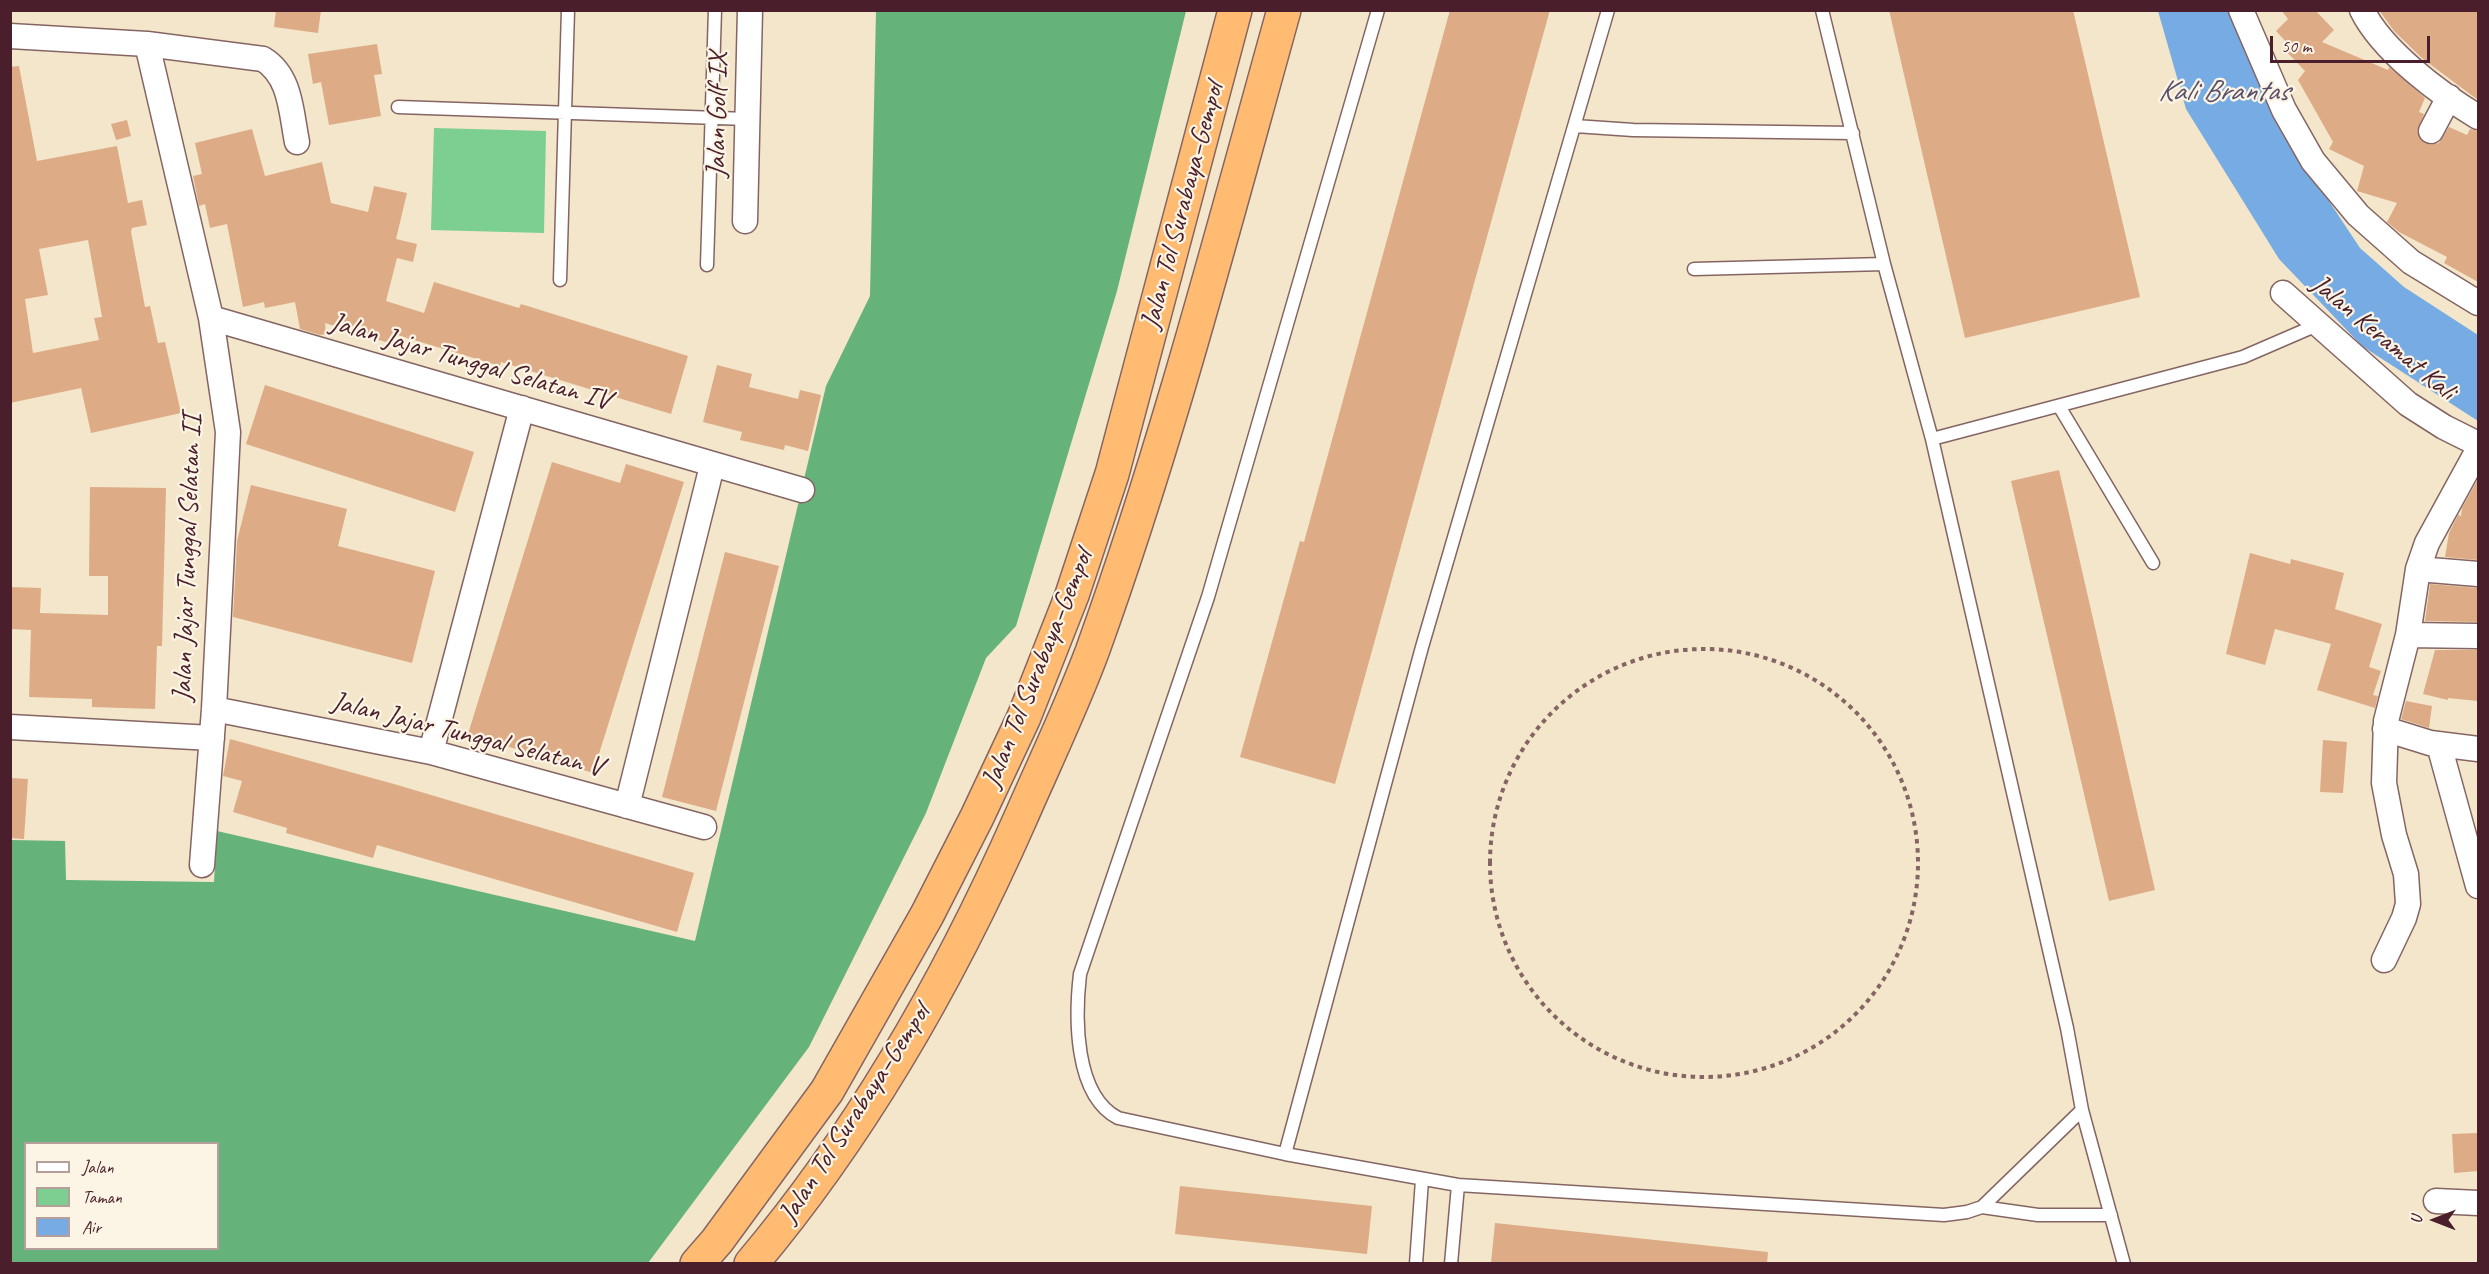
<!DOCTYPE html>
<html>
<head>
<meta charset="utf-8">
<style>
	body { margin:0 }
	#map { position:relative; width:2489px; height:1274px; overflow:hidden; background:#f3e6ca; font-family:Caveat,sans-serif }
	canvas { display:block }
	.frame { position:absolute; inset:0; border:12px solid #4a1f2b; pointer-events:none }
	.legend { position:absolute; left:24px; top:1142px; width:195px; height:108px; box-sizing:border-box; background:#fcf5e5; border:2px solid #b59f9b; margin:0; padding:8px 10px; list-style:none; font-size:18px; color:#4a1f2b }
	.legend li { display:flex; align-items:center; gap:12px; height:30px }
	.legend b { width:30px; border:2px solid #b59f9b }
	.north { position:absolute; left:2405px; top:1190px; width:60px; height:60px; -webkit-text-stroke:4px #fcf5e5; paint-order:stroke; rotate:270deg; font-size:16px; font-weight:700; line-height:24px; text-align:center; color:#4a1f2b }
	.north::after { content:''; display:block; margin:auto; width:21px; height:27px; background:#4a1f2b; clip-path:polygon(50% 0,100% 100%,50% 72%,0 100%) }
	.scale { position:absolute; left:2270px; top:36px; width:160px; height:27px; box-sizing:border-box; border:3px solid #4a1f2b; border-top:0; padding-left:8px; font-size:18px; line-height:21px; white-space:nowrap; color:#4a1f2b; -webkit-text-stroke:4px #fcf5e5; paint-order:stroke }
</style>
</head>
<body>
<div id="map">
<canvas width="2489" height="1274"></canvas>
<div class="frame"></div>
<ul class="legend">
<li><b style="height:8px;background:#fff"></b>Jalan</li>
<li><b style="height:16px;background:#7ccf91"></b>Taman</li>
<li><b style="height:16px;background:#77abe4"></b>Air</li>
</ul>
<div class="north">U</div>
<div class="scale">50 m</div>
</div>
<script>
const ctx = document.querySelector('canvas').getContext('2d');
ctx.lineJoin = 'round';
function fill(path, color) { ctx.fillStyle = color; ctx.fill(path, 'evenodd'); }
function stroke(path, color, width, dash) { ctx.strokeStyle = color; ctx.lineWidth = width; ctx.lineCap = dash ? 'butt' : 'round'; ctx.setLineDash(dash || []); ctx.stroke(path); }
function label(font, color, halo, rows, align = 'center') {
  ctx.font = font + ' Caveat,sans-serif'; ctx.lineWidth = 4.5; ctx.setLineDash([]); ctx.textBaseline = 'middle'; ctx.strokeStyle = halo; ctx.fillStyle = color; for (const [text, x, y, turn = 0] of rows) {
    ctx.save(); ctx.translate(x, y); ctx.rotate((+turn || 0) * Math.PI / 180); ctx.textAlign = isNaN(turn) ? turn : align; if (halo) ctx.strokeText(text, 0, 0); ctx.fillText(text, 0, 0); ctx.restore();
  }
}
const green = new Path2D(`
	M434,128L546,131L544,233L431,230Z`);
const forest = new Path2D(`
	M876,11H1186L1117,291L1016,626L986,658L926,813L809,1047L648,1263L11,1264V840L65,841L66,880L214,882L217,831L695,941L826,386L870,296ZM26,1144H218V1248H26Z`);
const water = new Path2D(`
	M2158,11H2235L2280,127L2360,248L2404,287L2478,335V421L2362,346L2279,259L2186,109Z`);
const building = new Path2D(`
	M276,10H321L318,33L274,27Z
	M1450,10H1550L1335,784L1240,757L1300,541L1304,542Z
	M1889,10H2073L2140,297L1965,338Z
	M2281,10H2315L2334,30L2322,42L2388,70L2389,67L2425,98L2419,112L2424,114L2417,131L2424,143L2431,145L2439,143L2449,127L2467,135L2470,129L2478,131V282L2444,263L2447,257L2399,232L2387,222L2397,203L2357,191L2364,166L2329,149L2333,142L2298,80L2305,71L2284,49L2289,45L2276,31L2288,19Z
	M2379,10H2478V100L2423,59L2394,31Z
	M377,44L382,74L374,75L381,116L329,125L321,82L313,84L308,54Z
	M19,66L37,161L117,146L128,203L142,200L147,225L132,228L131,232L145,307L150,306L158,343L165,342L181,413L91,433L81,388L10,403V67ZM88,240L102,317L94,318L99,340L33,353L25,299L48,295L39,249Z
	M127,120L131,136L116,140L111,124Z
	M252,129L265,176L322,162L331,203L368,212L374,186L407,193L396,239L417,244L413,262L397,258L386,301L424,313L434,282L519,308L521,304L688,356L671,414L501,362L500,366L394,334L392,344L325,323L326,334L320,335L300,329L295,302L265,308L264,302L243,307L227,224L210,228L205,204L199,206L193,176L202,174L195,143Z
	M717,365L752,374L749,387L798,399L800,390L821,395L808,451L785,445L784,450L740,440L742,432L703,422Z
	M265,385L474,452L455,512L246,444Z
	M552,462L620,483L626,464L684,482L593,773L468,734Z
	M2059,470L2155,890L2109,901L2011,481Z
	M2478,479V560L2445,557L2449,533L2458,515L2461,516L2462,508Z
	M251,485L347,509L338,546L435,571L412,663L233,617L237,541Z
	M90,487L166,488L162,646H157L155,709L92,707V699L29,697L31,630L10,629V587L41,588L40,613L108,615V576H89Z
	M725,552L779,566L716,811L662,797Z
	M2250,553L2290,564L2291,559L2344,573L2335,609L2382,624L2369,667L2381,671L2373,695L2378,696L2375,708L2317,690L2331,644L2275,629L2265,665L2226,654Z
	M2430,584L2478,588V622L2425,621Z
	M2435,650H2478V701L2448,698V700L2423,694Z
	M2406,701L2432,706L2429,728L2401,719Z
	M230,739L394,784L694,873L677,932L377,845L373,858L286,833L287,828L233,812L242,781L223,776Z
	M2323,740L2347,742L2343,793L2320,792Z
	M10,778L28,779L24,839L10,838Z
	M2478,1133V1171L2454,1173L2452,1134Z
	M1180,1186L1372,1206L1367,1254L1175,1234Z
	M1495,1223L1768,1252L1767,1263H1491Z`);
const path = new Path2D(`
	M1490 863a214 214 0 1 1 428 0a214 214 0 1 1-428 0Z`);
const service = new Path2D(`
	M1378,10L1208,597L1080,974C1075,1017 1074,1095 1118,1118L1285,1154L1458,1185L1944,1215L1967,1212L1982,1207L2082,1110
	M1822,10L1884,264L1932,439L2067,1028L2082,1110L2124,1264
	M398,107L747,119
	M1575,126L1633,130L1853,133
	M707,265L715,10
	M1694,269L1884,264
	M560,280L568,10
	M2059,406L2153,563
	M1932,439L2243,357L2317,325
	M1285,1154L1422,647L1608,10
	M1982,1207L2038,1215H2111
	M1416,1264L1422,1180
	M1451,1264L1458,1185`);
const minor = new Path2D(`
	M2241,10L2284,110L2313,161L2358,215L2411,262L2478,303
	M2362,10C2382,51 2440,94 2478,117
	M10,36L147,44L263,59C291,76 291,112 297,142
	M147,44L211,318L228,432L214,709L202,865
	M2431,131L2449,97
	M745,221L750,10
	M2283,293L2408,404L2444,427L2478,444
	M211,318L802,490
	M2418,569L2478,574
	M2408,635L2478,636
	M214,709L431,752L704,827
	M10,727L212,738
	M2385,729L2430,743L2478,749
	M2439,745L2478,886
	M431,752L522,408
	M627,806L712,466
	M2384,960L2404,918L2408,904L2406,874L2394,835L2384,783L2386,721L2408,635L2418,569L2427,543L2478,450
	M2436,1201L2478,1203`);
const motorway = new Path2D(`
	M697,1264L717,1241L827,1091L927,915L977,817L1024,717L1072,595L1112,474L1235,10
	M751,1264C864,1130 951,976 1021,817C1045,762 1071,708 1092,652C1168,442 1224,225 1284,10`);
const streetNames = [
	["Jalan Golf IX",718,115,-89],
	["Jalan Tol Surabaya–Gempol",1183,206,-75],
	["Jalan Keramat Kali",2383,338,40],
	["Jalan Jajar Tunggal Selatan IV",470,362,16],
	["Jalan Jajar Tunggal Selatan II",188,558,-88],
	["Jalan Tol Surabaya–Gempol",1038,669,-68],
	["Jalan Jajar Tunggal Selatan V",467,735,14],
	["Jalan Tol Surabaya–Gempol",855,1114,-57]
];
const waterNames = [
	["Kali Brantas",2223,92]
];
fill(green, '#7ccf91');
fill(forest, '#65b27b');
fill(water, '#77abe4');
fill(building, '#ddac86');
stroke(service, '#856563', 15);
stroke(minor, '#856563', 27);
stroke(motorway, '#856563', 36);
stroke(path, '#856563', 4, [4.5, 4.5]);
stroke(service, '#fff', 12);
stroke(minor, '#fff', 24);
stroke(motorway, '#ffbb71', 33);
label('28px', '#4a1f2b', '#fcf5e5', streetNames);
label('italic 30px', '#5a506c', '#fcf5e5', waterNames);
</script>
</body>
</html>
